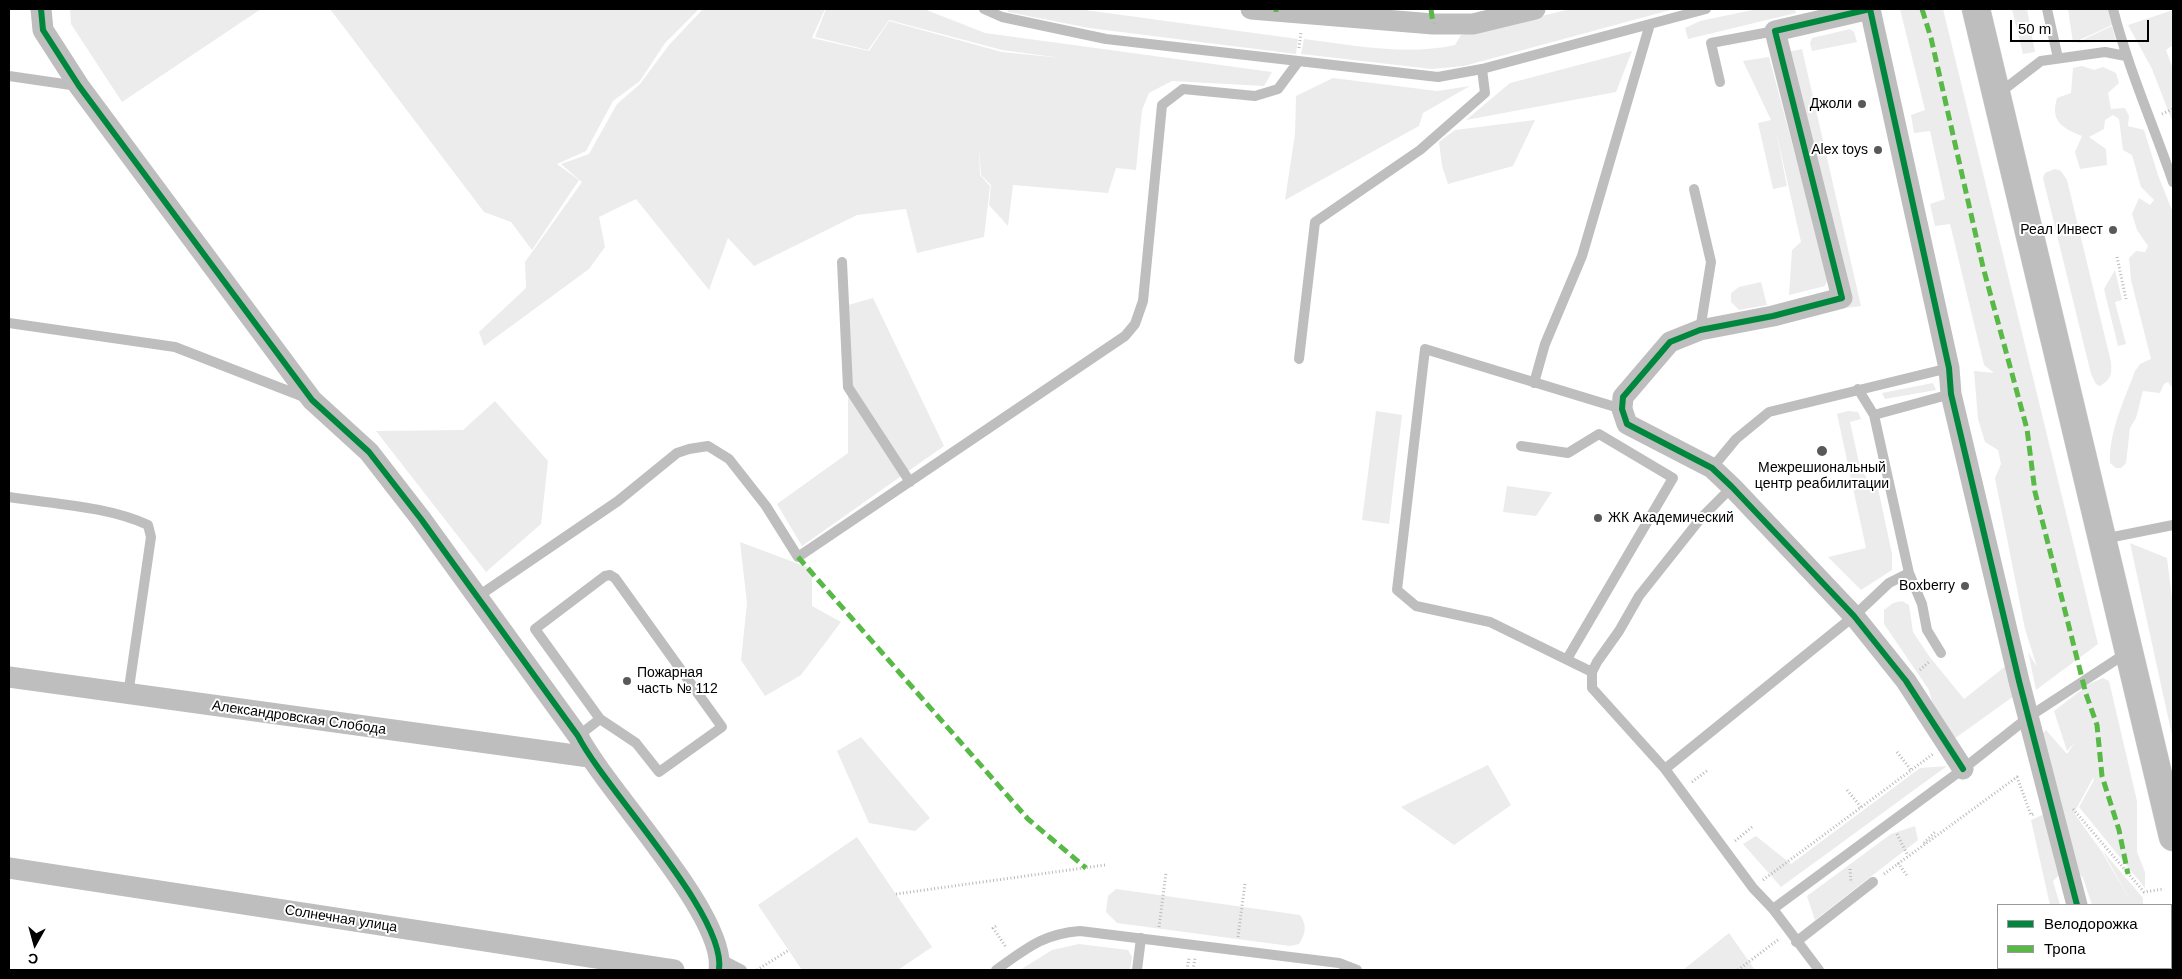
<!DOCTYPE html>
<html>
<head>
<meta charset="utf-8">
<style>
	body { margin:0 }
	#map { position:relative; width:2182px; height:979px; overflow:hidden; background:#fff; font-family:Helvetica,sans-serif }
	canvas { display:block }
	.frame { position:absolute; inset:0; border:10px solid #000; pointer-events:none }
	.legend { position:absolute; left:1997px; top:904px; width:175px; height:65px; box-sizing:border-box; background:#fff; border:1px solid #999; margin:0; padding:6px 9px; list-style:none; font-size:15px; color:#000 }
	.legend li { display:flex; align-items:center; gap:10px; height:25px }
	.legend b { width:25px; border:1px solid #999 }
	.north { position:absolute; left:10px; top:919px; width:50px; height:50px; -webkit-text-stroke:4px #fff; paint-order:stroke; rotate:187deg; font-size:14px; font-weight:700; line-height:20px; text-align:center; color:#000 }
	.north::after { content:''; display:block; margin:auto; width:18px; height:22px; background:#000; clip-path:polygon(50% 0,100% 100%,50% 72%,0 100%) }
	.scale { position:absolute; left:2010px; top:20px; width:139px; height:22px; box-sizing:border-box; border:2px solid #000; border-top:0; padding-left:6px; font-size:15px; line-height:18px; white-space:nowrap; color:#000; -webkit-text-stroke:4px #fff; paint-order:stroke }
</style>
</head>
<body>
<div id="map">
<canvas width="2182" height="979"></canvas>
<div class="frame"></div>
<ul class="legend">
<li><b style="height:6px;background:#00873e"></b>Велодорожка</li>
<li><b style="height:6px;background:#58b947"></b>Тропа</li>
</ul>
<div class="north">С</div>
<div class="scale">50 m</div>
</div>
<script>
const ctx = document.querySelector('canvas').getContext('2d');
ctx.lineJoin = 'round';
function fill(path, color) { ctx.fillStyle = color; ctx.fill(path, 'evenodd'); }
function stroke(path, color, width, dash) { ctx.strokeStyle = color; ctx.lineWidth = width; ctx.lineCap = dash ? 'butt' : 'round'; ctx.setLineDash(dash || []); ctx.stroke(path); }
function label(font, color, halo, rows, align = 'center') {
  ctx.font = font + ' Helvetica,sans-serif'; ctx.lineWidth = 4; ctx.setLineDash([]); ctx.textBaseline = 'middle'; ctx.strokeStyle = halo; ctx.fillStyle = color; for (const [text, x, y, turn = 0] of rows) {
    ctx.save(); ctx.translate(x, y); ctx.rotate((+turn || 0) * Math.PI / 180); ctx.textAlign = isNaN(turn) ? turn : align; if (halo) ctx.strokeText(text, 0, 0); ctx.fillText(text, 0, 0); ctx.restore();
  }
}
const green = new Path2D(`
	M70,9H261L122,102L71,24Z
	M330,9H699L665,43L640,81L613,101L586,151L557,164L579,180L532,250L511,222L484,212Z
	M703,9H825L812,38L869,51L889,21L1002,52L1062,58L1002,50L889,20L868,50L815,37L826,9H924L985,33L1272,72L1264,86L1172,81L1149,93L1142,110L1136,170L1116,168L1108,193L1013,185L1008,226L989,205L991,185L981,175L979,147L980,175L990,186L984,237L917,253L906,209L857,215L754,266L728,238L709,290L636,199L599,217L605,247L589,269L484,346L479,332L526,288L525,262L582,182L561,164L589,154L617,104L640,84L669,45Z
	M1007,9H1078L1298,39L1296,54L1089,28L1008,12Z
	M1571,9H1674L1464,66L1432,69L1301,54L1304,39C1354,45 1405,56 1455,45L1461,35Z
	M1757,9H1795L1796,13L1688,39L1685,28L1700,21Z
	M1900,9H1943L2098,644L2036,690L2028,652L2037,667L2025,629L1995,478L2001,464L1998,450L1985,442L1978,419L1974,371L1994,373L1984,365L1950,224L1935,226L1930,204L1945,199L1930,131L1914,133L1911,115L1925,110Z
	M2012,9H2027L2035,52L2023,54Z
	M2068,9H2108L2112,25L2073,43Z
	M2173,10V45L2166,50L2173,69V123L2152,69L2128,25Z
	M2112,26L2116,41L2076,43Z
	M1850,29L1854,32L1857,42L1812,51L1810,43L1812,38Z
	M1802,49L1861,306L1846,308L1789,68L1788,52Z
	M1632,51L1616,92L1466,120L1510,83Z
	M1769,57L1828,278L1825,286L1789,295L1792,250L1801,242L1776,131L1787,186L1773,189L1758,123L1771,120L1743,61Z
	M2082,66L2094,70L2103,67L2116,73L2119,83L2108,93L2111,109L2125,108L2129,116L2128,126L2144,130L2158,175L2173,213V389L2168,382L2164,384L2160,393L2143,391L2136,418L2130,428L2126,463L2121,468H2116L2110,463C2109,431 2124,401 2135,371L2140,364L2151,359L2131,280L2129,258L2136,251L2145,252L2148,246L2137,230L2132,214L2139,198L2150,205L2154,200L2141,187L2132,155L2123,150L2119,119L2113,115L2105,120L2104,129L2089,137L2106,149L2107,165L2080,169L2075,152L2082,136C2062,128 2050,121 2057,98L2071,93L2073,68Z
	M1333,78L1437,91L1470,86L1423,113L1419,126L1285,200L1295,134L1296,96Z
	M1535,120L1513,166L1448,184L1442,166L1439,142L1455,130Z
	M2055,169L2061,171L2067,180L2111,362C2112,375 2111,379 2100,386L2096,384L2091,374L2043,178L2045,173Z
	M2115,270L2122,300L2115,302L2126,344L2118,346L2104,289Z
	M1761,282L1767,305L1739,310L1731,302V293L1739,287Z
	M873,298L944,446L802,546L777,504L848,453V305Z
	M1933,383L1936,390L1885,399L1882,393Z
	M495,401L548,461L541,524L486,572L376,431L463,430Z
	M1376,411L1402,415L1389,524L1362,520Z
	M1848,411L1858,412L1861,419L1850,422L1860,467L1868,480L1876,479L1892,554V570L1861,590L1828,557L1866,548L1837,414Z
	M1507,486L1551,492H1552L1536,516L1503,512Z
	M740,542L812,569V606L841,622L801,675L765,696L741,660L747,603Z
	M2130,543L2167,558L2173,606V740Z
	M1902,601L1909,605L1913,632L1929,656L1964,699L2007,665L2014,696L1954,739L1935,714L1929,690L1884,624V610L1893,603Z
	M2103,678L2109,681L2137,801V852L2145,872V888L2079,807L2094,780L2093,778L2074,813L2102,852L2133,905L2102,850L2143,898V905H2092L2083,878L2071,864L2053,881L2060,905H2050L2031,820L2062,806L2032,745L2046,730L2067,754L2075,742L2067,751L2054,711L2089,684Z
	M861,737L930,818L915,831L869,823L837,751Z
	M1488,765L1511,805L1454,845L1401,807Z
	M1947,766L1781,887L1743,844L1756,836L1791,864L1920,768Z
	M1915,826L1918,840L1815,920L1807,896L1891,834Z
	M857,837L932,947L898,970H802L758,905Z
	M1116,889L1300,915C1307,925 1306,933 1299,944L1290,946L1117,923L1106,912L1108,896Z
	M1729,933L1755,970H1683Z
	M1079,944L1128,950L1132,957L1130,970H1020L1052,950Z`);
const path = new Path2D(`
	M1299,48L1301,32
	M2162,114L2173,109
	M2117,257L2126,299
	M1920,670L1930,661
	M1897,752L1911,770
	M1692,782L1708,770
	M1847,790L1861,807
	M2073,809L2144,892L2164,889
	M1897,834L1908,856
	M1735,841L1752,827
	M1924,843L1936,831
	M1898,863L1908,877
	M1850,869L1851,883
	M1884,874L2017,777L2031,815L2034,814
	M1763,880L1933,754
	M896,894L1105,865
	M996,926L993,928L1006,947
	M1159,927L1166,873
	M1238,937L1245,883
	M757,970L789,950
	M1187,970L1189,958
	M1193,970L1195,958
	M1738,970L1779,939`);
const service = new Path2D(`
	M984,9L1002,17L1106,39L1438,77L1482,69L1706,9
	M2047,9L2058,58
	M2113,9C2128,68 2153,124 2173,182
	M9,76L78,86
	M1720,82L1711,43L1775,31
	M1998,94L2041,61L2105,52L2126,56L2124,51
	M1694,189L1711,262L1700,330
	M842,262L848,387L910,482
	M9,323L175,347L304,397
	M1299,359L1315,222L1420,150L1485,93L1482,69
	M1534,383L1545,344L1582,256L1650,24
	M1858,389L1874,415L1909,573L1922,604L1927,630L1941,653
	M1874,415L1951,394
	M1521,446L1568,453L1599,434L1673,478L1567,659
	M1712,468L1736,439L1769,412L1949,368
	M1732,487L1701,518L1639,596L1619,631L1597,662L1592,672V688L1665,769L1753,888L1773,909L1819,970
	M9,497C53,504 107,506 148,525L151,537L128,695
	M2103,539L2173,525
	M610,575L615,578L722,727L659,772L636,743L600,719L535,629L605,576Z
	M477,597L618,501L677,453L689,449L708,446L729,459L766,506L798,557L1125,336L1135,324L1143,301L1162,105L1183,89L1255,96L1278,89L1298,62
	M1592,672L1490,622L1416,606L1397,590L1425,349L1622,409
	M578,736L600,719
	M1665,769L1854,616L1889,583L1909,573
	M1773,909L1963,769L2030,716L2128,652
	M2171,933L2173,931
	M1796,942L1873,882
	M721,959L742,970
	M996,970C1026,949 1042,934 1080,931L1339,963L1357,970
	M1137,970L1141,938
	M2139,970L2140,968`);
const minor = new Path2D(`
	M41,9L43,30L79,86L312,400L369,452L421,519L578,736C606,791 727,915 719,970
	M1251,9L1433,24H1473L1535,9
	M9,677L589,757
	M1963,769L1906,681L1854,616L1732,487L1712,468L1627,424L1622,409L1623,397L1670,342L1700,330L1773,316L1842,298L1775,31L1870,9L1949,368L1951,394L2019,681L2077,905
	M9,868L674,970
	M2093,968V970`);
const primary = new Path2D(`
	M1976,9L2173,837`);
const quiet = new Path2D(`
	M1431,9L1433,24
	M1922,9L1931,38L1983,267L2027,429L2035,492L2086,694L2097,725L2102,776L2119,830L2128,874
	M1276,12V9
	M798,557L1028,819L1086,868
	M2093,968V970`);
const cycleway = new Path2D(`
	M41,9L43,30L79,86L312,400L369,452L421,519L578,736C606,791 727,915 719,970
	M1963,769L1906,681L1854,616L1732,487L1712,468L1627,424L1622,409L1623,397L1670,342L1700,330L1773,316L1842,298L1775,31L1870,9L1949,368L1951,394L2019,681L2077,905`);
const markers = [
	[1862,104,5,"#595959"],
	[1878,150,5,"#595959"],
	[2113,230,5,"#595959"],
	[1822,451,6,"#595959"],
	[1598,518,5,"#595959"],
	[1965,586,5,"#595959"],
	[627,681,5,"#595959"]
];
const poiNames = [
	["Джоли",1852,104],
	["Alex toys",1868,150],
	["Реал Инвест",2103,230],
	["Межрешиональный",1822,468,"center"],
	["центр реабилитации",1822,484,"center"],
	["ЖК Академический",1608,518,"left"],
	["Boxberry",1955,586],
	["Пожарная",637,673,"left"],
	["часть № 112",637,689,"left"]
];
const streetNames = [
	["Александровская Слобода",299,718,8],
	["Солнечная улица",341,919,9]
];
fill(green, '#ececec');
stroke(primary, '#dbdbdb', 29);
stroke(path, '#b9b9b9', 3, [1, 2.5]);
stroke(service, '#bebebe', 10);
stroke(minor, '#bebebe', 21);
stroke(primary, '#bebebe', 28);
stroke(quiet, '#58b947', 5, [10, 5]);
stroke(cycleway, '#00873e', 6);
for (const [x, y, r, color] of markers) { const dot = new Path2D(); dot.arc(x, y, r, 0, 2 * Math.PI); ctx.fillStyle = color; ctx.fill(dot); stroke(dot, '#fff', 2); }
label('14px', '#000', '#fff', poiNames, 'right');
label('14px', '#000', '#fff', streetNames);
</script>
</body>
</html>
